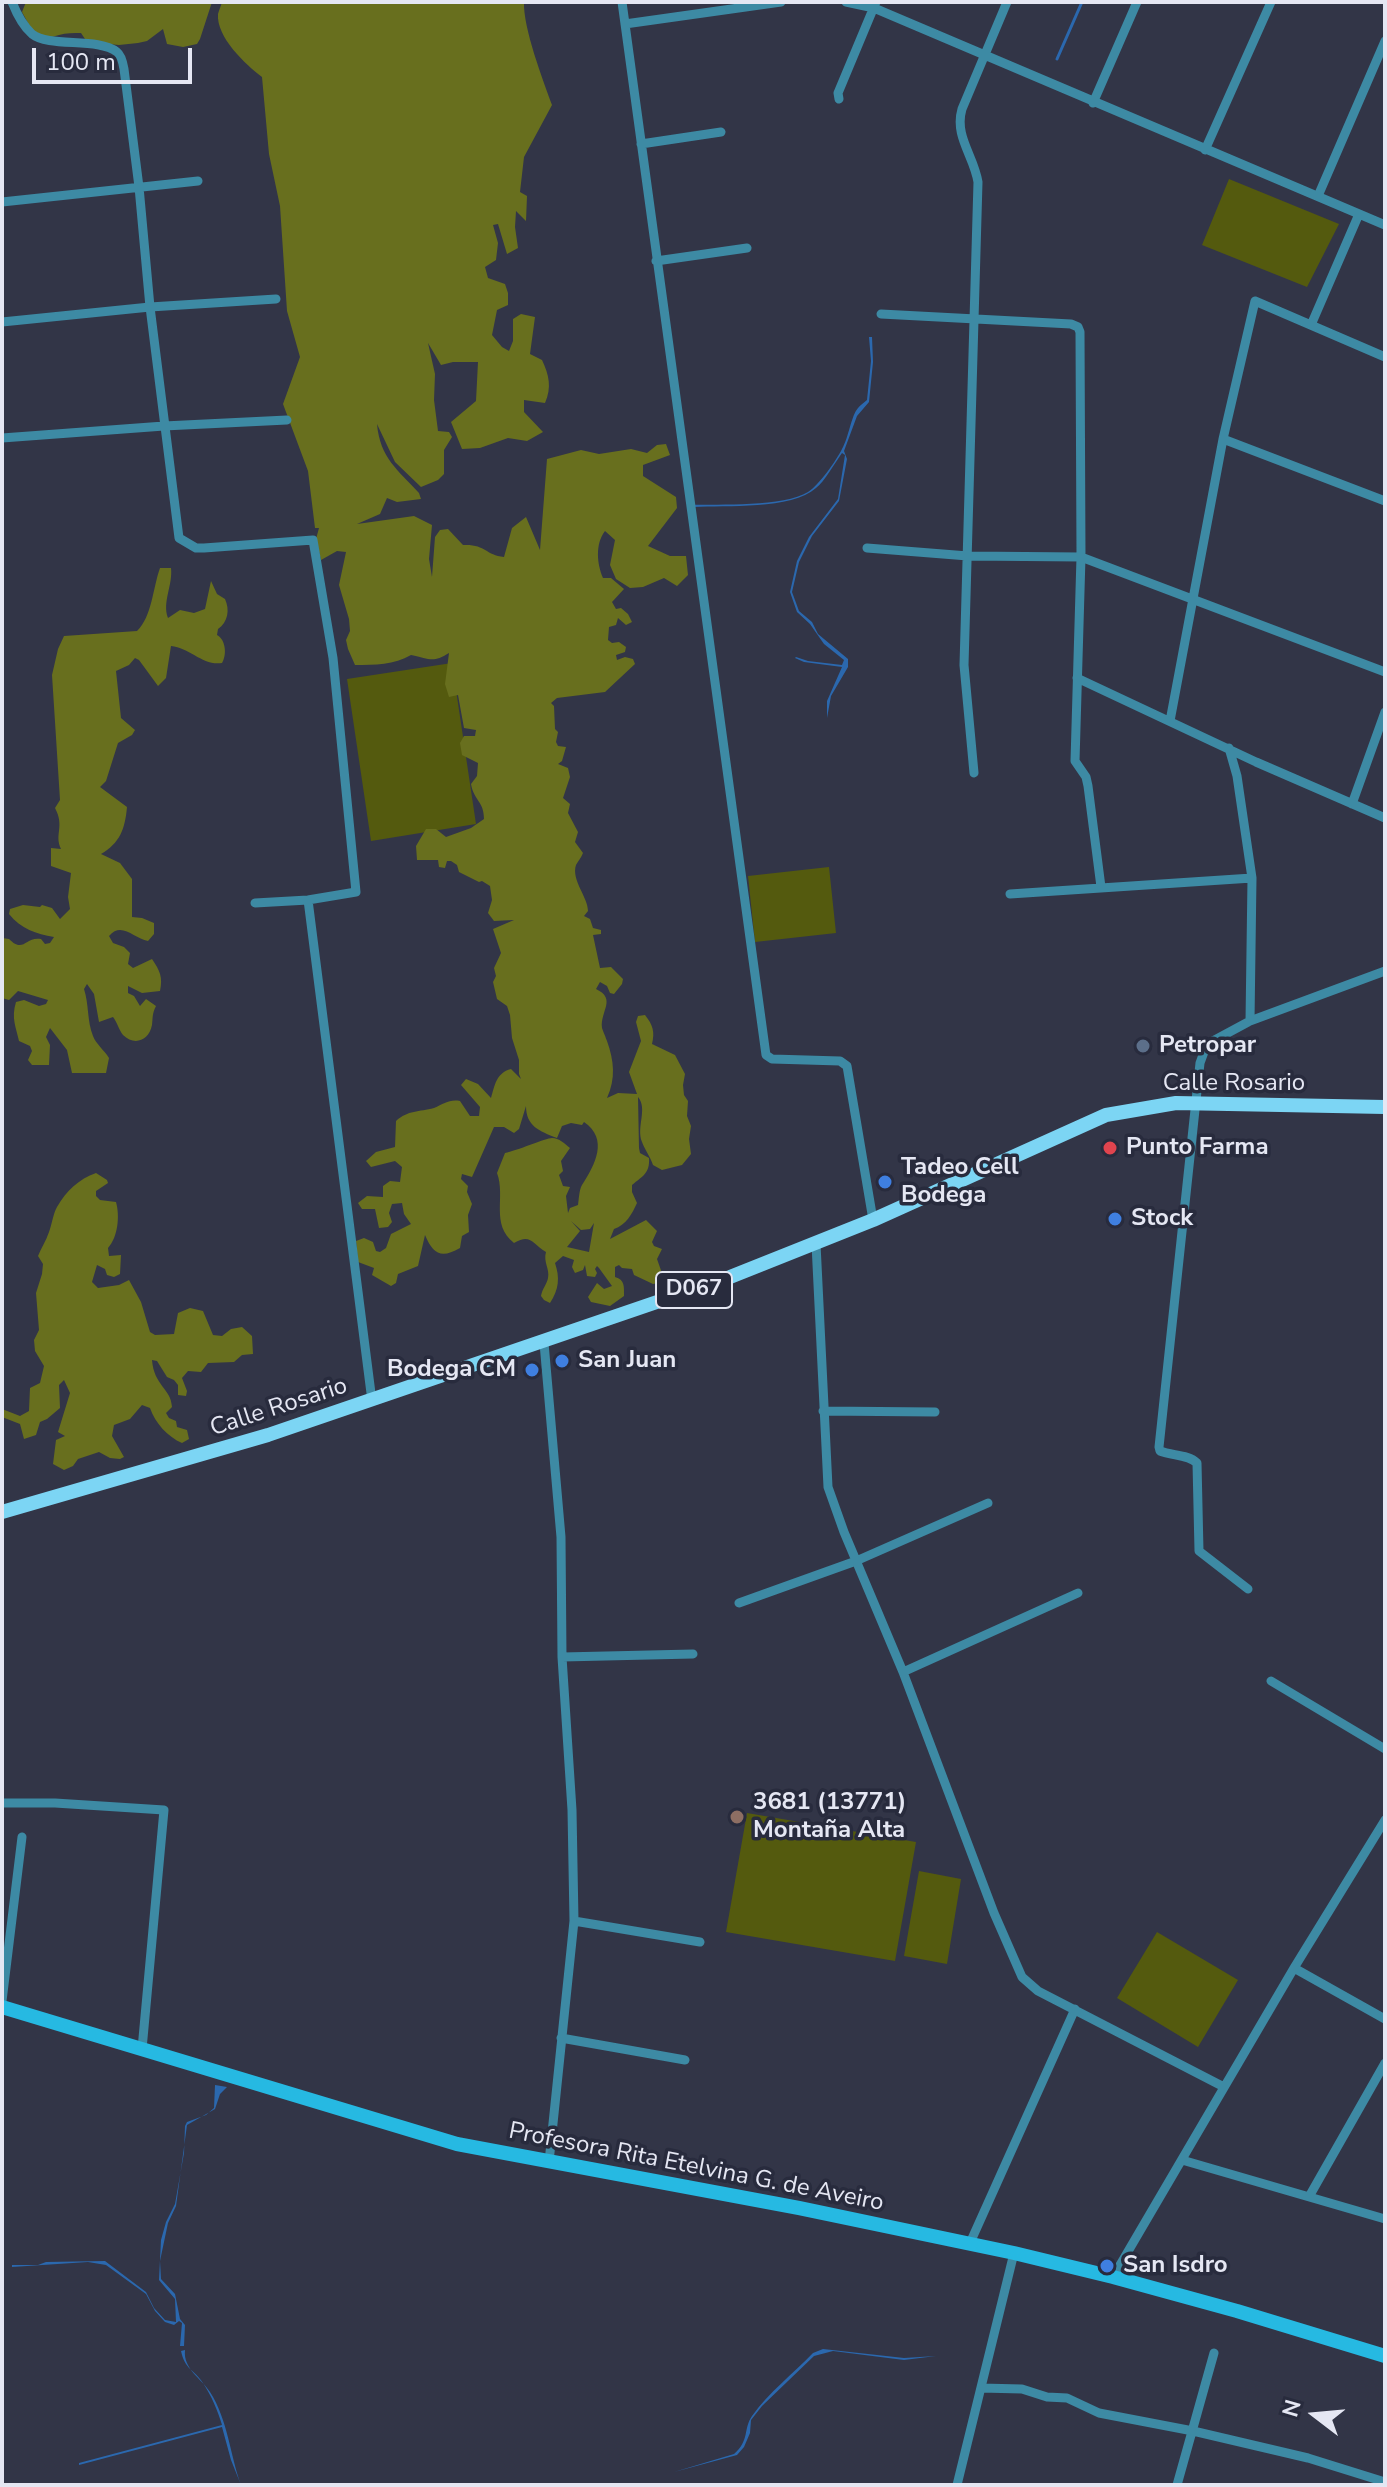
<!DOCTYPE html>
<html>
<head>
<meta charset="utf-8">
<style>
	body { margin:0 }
	#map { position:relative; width:1387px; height:2487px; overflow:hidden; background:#323547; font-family:"Nunito Sans",sans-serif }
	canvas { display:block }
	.frame { position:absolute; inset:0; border:4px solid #e5e7f3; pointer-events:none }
	.north { position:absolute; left:1275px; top:2375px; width:80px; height:80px; -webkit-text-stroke:6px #282b3d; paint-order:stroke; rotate:286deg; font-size:22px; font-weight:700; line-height:32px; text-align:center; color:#e5e7f3 }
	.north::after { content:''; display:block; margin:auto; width:28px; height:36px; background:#e5e7f3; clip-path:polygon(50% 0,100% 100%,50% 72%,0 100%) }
	.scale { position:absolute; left:32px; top:48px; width:160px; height:36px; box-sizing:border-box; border:4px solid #e5e7f3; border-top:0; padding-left:10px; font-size:24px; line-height:28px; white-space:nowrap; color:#e5e7f3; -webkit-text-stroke:6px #282b3d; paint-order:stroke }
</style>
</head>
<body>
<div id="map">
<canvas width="1387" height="2487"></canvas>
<div class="frame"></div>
<div class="north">N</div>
<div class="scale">100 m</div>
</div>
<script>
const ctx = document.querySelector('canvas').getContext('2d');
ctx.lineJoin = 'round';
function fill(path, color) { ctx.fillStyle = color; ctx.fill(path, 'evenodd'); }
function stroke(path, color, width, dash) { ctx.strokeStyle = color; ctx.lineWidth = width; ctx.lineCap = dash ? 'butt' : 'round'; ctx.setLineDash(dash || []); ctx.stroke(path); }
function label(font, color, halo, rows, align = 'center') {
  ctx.font = font + ' "Nunito Sans",sans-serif'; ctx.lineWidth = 7; ctx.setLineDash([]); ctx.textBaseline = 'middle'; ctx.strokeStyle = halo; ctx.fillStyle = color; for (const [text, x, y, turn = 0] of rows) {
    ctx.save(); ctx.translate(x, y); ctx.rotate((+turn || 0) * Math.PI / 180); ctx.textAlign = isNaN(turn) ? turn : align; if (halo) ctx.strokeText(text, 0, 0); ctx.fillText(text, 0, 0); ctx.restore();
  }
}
const green = new Path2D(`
	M1229,179L1339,224L1307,287L1202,245Z
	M452,663L476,824L371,841L347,679Z
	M829,867L836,933L755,942L748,876Z
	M747,1813L916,1842L895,1961L726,1932Z
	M919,1871L961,1879L947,1964L904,1956Z
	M1157,1932L1238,1980L1198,2047L1117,1998Z`);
const forest = new Path2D(`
	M26,2H212L200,39L197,44L183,47L167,44L163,29L147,41L138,43L119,45L87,42L81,33C74,33 66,33 59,35C47,38 39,44 27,35L28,23L22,12Z
	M222,2H524C523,28 543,80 552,105L524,157L520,192L527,196L526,221L516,211L515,227L518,248L507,254L498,224L493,225L498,243L496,260L485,267L488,278L505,284L508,293V305L497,310L492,335L502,347L509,351L513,341V319L521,314L535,317L530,354L542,360C549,375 552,387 545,403L524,400V412L543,432L527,441L508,438L480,448L462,449L451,422L476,401L478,362H453L441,365L428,343L435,374L434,400L438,431L449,432L452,437L444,450V474L438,480L421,487L395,462L377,424C380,458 398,470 419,493L421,499L397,502L387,498L380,514L357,524L414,516L432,525L429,559L432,577L435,537L440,530L448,529L463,545C486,544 485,555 504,557L512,528L526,517L540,550L547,459L581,450L599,454L631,449L647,453L657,445L666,444L670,455L643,465V476L676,497L677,508L648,546L670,556H686L688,575L677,586L664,578L643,587L630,588L616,579L610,565L615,540L605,531C595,544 597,564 603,578H611L624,589L612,602L616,609L621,608L628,614L632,622L626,625L618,618L616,625L609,627L608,640L612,643L619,642L626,647L625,652L616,655L617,660L625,657L633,659L635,664L605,692L557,698L551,703L554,706L555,729L558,732L556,742L558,746L566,747L562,761L558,764L568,768L570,777L563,798L570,804L568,813L578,832L575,842L583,853C581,858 578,861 576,865C571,880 588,897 588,911L584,916L590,919L593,928L601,930V934L593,935L600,968L611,967L623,979L622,984L614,994L610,993L607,986L600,982L596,989C617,999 600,1011 602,1028C603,1031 606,1038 607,1041C614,1061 616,1078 607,1098L618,1093L637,1094L629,1072L641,1041L636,1022L638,1016L645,1015C653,1025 655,1032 652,1044L675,1055L685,1074L683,1085L684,1095L688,1101L687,1116L691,1126L689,1139L691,1154L682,1165L662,1170L653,1165C650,1156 645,1150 642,1142C636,1127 648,1109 638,1097L639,1148L640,1153L649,1158C650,1173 643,1176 632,1185V1192L637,1203C632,1214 626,1225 614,1229L610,1239L646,1220L657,1231L652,1242L654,1246L662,1249L657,1259L663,1276L658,1283L653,1284L634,1275L632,1269L622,1268L619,1265L615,1267V1277C625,1280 624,1286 624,1296L610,1306L591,1302L588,1297L597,1283L604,1289L612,1286L599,1268L597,1266L595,1269L597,1273L595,1277L587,1276L585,1265L583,1270L575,1273L572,1267L574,1260L563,1256L555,1263C560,1278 559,1289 550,1303L544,1300L541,1296C542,1289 547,1284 548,1278C550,1269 543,1262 546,1252C532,1244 531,1233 514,1243C490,1224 506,1197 497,1173L505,1153C516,1151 546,1138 552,1138C559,1138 565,1144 570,1148L561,1161L563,1171L559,1175L563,1186L570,1187L566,1196L568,1213L570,1208L578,1205C579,1199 579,1190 582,1185C595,1165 609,1139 584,1122L582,1125L571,1123L562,1126L557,1138C539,1131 526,1126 526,1106L519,1129L514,1133L504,1127H494L472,1177L462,1174L461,1179L468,1186L467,1192L472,1204L468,1215L469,1232L462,1236L460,1248C441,1259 433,1254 425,1235L418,1266L398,1274L396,1283L391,1286L372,1275L374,1268L358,1262L356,1241L364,1238L373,1242L376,1251L380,1252L386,1248L391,1234L411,1224L404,1214L402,1203L392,1204L389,1213L392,1222L388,1227L379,1228L375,1209H362L358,1203L367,1196L383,1197V1186L390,1181L400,1182L402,1167L395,1161L371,1167L366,1161L376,1152L395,1147L396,1121C408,1110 419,1112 434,1108C444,1104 449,1099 460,1101L470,1116H479L480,1107L461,1085L466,1079L478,1084L491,1098C495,1085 496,1073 511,1069L521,1079L519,1074V1060L512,1038L510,1015L507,1006L497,999L493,982L496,976L494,968L501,953L493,929L514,920L494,921L488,913L492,900L490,886L482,881L479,882L459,872L457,865L451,861H447L445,868L439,867L438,860H417L416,846L426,829H436L446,837L471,828L484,819C484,801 474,801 471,784L477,776L478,763L462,755L460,743L464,736H475L476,730L464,728L458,695L449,697L445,684L449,653C433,663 430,659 411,655C394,665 375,665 355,665L348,649L346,640L350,631L349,619L339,585L346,552L337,551L321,560L316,539L319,528H315L308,471L283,404L300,357L287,311L280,206L269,154L262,77C246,65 216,37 218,14C219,10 221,6 222,2ZM571,1221L581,1230L590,1229L594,1223L589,1252L567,1247L580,1231Z
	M160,568H171C173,585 162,602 168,618L180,610L194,613L205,609L211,581L217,594L225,599C230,610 228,622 218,629L217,635C226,640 227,655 222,663C203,666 190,648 171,646L166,678L158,686L139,660L135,658L129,665L116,671L121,718L135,730L132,735L118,743L106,781L100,787L127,807C125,829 120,843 101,854L120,863L132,879V917L142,918L154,923V934L148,941C134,939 122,921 109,936L113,943L124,947L130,953L128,964L133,968L152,959C160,971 163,977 160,991L142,993L128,986V993L134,996L140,1006L146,999L156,1006C152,1014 153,1017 152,1025C149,1041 134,1046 123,1035C119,1030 117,1022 113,1017L99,1022L94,994L87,984L84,989C89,1004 87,1021 93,1036C96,1044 104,1050 109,1058L106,1073H72L67,1050L50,1028L46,1037L50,1045L49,1065H32L28,1060L32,1051L30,1046L19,1041C16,1027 11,1018 16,1002L24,1000L39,1006L46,1004L48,1000L18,991L9,1000L2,998V938L9,939C24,954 25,936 41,939L45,944L50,943L54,937C36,934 21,929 9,914L10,909L23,905L40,907L42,905L52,908L60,919L70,909L68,897L71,873L51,866V848L61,849C54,834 65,827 55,808L60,800L52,675L58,649L64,636L137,631C152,617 153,587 160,568Z
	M96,1173L107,1180L108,1183L96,1191V1196L100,1200L116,1202C120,1216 118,1237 108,1248L109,1256L121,1255L120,1274L114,1277L107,1275L105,1269L97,1265L92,1282L98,1288L119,1285L129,1280L141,1302L150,1332L155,1335L174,1334L178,1313L190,1308L203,1311L213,1335L222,1336L231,1329L242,1327L252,1336L253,1354L242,1355L234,1362L208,1363L201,1372L188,1371L182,1378L187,1391L186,1396L178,1395V1385L174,1380L167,1377L157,1361L152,1360C154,1386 171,1388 172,1407L166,1413L169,1418L176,1421L177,1427L187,1430L189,1439L182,1443C168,1437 155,1423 150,1408L142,1405L130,1419L114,1425L112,1436L124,1457L120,1459L110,1458L99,1452L78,1459L73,1466L64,1470L53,1464L56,1440L65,1436L58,1432L70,1393L64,1380L59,1385L60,1408L47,1419L40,1422L36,1435L24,1439L20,1424L2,1417V1409L20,1416L29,1411L30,1388L40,1383L44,1366L35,1351L34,1340L39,1330L36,1293L42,1274L43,1264L38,1256C41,1248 46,1241 49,1232C52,1224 53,1214 57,1207C66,1191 79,1179 96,1173Z`);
const water = new Path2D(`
	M869,337H872L873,362L869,402L857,416L844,451L847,459L839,501L812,536L799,562L792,592L799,611L812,622L818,634L848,659V667L831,696L827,718V701L842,667L804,662L795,658L796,657L808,661L842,665L844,660L824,644L810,624L797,612L790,592L797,561L809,537L838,499L845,455L842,453C834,464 825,481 816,488C792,510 725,505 694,507L690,505C719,504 784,507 808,492C819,485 836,461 842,449C849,437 851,416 858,408C860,405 864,403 867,400L871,361Z
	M215,2085L227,2087L220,2094L215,2109L187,2125L176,2206L168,2223L160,2261L161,2279L175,2294L180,2319L185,2325L184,2346H180L182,2323L179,2321L174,2325L165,2322L155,2311L146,2294L106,2265L88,2262L12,2267V2265H38L46,2262L105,2261L146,2292L154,2308L165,2320L176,2322L175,2299L159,2280L161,2240L166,2222L175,2204L184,2153L185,2126L187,2122L206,2115L214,2108Z
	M823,2349L904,2358L936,2356L904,2360L833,2351L814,2356L762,2406L751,2420L750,2433L744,2447L737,2455L674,2472L734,2454C750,2440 743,2429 752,2416C769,2392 793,2374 813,2353Z
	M185,2350C183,2369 201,2378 210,2392C228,2420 230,2455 241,2485L231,2460L222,2427L79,2465V2463L222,2425C218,2411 211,2395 203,2383C194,2369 185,2370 181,2351Z`);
const stream = new Path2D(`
	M1057,59L1082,2`);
const street = new Path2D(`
	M12,2C16,12 23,26 32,34C49,48 98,37 117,52C121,55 123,63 124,69L139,187L150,307L179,538L196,548H204L313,540L333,658L356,892L308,900L255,903
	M622,2L766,1055L772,1059L840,1061L847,1066L873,1220
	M846,2L874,8L1385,225
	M625,24L781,2
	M839,99L838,93L876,2
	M1093,103L1137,2
	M641,144L721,132
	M1205,150L1271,2
	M1318,196L1385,41
	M2,202L198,181
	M656,261L747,248
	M881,314L1071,324L1078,327L1080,332L1081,557L1075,761L1086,777L1088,786L1101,887
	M2,322L150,307L276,299
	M1311,325L1359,214
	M2,438L164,426L287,420
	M1223,439L1385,501
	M867,548L968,556L1081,557L1385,672
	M1077,678L1256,762L1385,818
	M1170,721L1223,439L1255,301L1385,357
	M1229,748L1237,776L1252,878L1250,1021
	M974,773L964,665L978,182C974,156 954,136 962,109L1007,2
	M1352,804L1385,712
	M1010,894L1252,878
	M308,900L372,1401
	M816,1244L828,1487L844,1532L903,1672L994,1913L1022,1977L1038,1991L1224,2087
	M544,1343L561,1537L562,1657L572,1810L574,1921L549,2162
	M823,1411L935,1412
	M1248,1589L1199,1551L1197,1463C1188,1454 1172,1456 1160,1451L1159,1447L1200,1063L1204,1052L1211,1042L1250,1021L1385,971
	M739,1603L856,1561L988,1503
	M562,1657L693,1654
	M903,1672L1078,1593
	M1271,1681L1385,1749
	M2,1803H55L164,1810L142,2049
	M574,1921L700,1942
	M1294,1968L1385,2019
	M2,2001L22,1837
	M561,2038L685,2060
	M1182,2160L1385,2219
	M1310,2195L1385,2063
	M970,2243L1075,2009
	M1113,2277L1294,1968L1385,1820
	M981,2388L1022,2389L1047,2397L1067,2398L1099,2413L1193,2431L1308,2458L1385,2482
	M957,2485L1014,2253
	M1177,2485L1214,2353`);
const secondary = new Path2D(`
	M2,2007L457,2144L799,2208L1014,2253L1113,2277L1237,2311L1385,2356`);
const primary = new Path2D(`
	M2,1512L268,1435L730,1277L873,1220L1106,1115L1176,1103L1385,1107`);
const markers = [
	[1143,1046,8,"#5c6f8a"],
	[1110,1148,8,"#e0444e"],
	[885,1182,8,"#3f7fe0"],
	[1115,1219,8,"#3f7fe0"],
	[562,1361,8,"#3f7fe0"],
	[532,1370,8,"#3f7fe0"],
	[737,1817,8,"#8d6e63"],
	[1107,2266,8,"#3f7fe0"]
];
const shields = [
	[694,1290,76]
];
const shieldNames = [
	["D067",694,1290]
];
const poiNames = [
	["Petropar",1159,1046],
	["Punto Farma",1126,1148],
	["Tadeo Cell",901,1168],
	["Bodega",901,1196],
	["Stock",1131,1219],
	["San Juan",578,1361],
	["Bodega CM",516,1370,"right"],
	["3681 (13771)",753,1803],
	["Montaña Alta",753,1831],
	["San Isdro",1123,2266]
];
const streetNames = [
	["Calle Rosario",1234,1084],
	["Calle Rosario",279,1408,-18],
	["Profesora Rita Etelvina G. de Aveiro",696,2168,11]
];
fill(green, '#545a0e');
fill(forest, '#686f1e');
fill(water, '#2b68ae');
stroke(stream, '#2b68ae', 3);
stroke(street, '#3d8aa4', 9);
stroke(secondary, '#26b9e2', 14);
stroke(primary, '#7cd5f4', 14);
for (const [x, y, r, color] of markers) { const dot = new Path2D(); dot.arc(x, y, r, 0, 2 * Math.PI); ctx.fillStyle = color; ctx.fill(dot); stroke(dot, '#282b3d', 3); }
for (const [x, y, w] of shields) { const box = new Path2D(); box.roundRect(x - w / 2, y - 18, w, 36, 6); ctx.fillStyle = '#282b3d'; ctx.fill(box); stroke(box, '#e5e7f3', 2); }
label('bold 22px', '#e5e7f3', null, shieldNames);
label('bold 24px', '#e5e7f3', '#282b3d', poiNames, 'left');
label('24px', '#e5e7f3', '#282b3d', streetNames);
</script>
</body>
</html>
